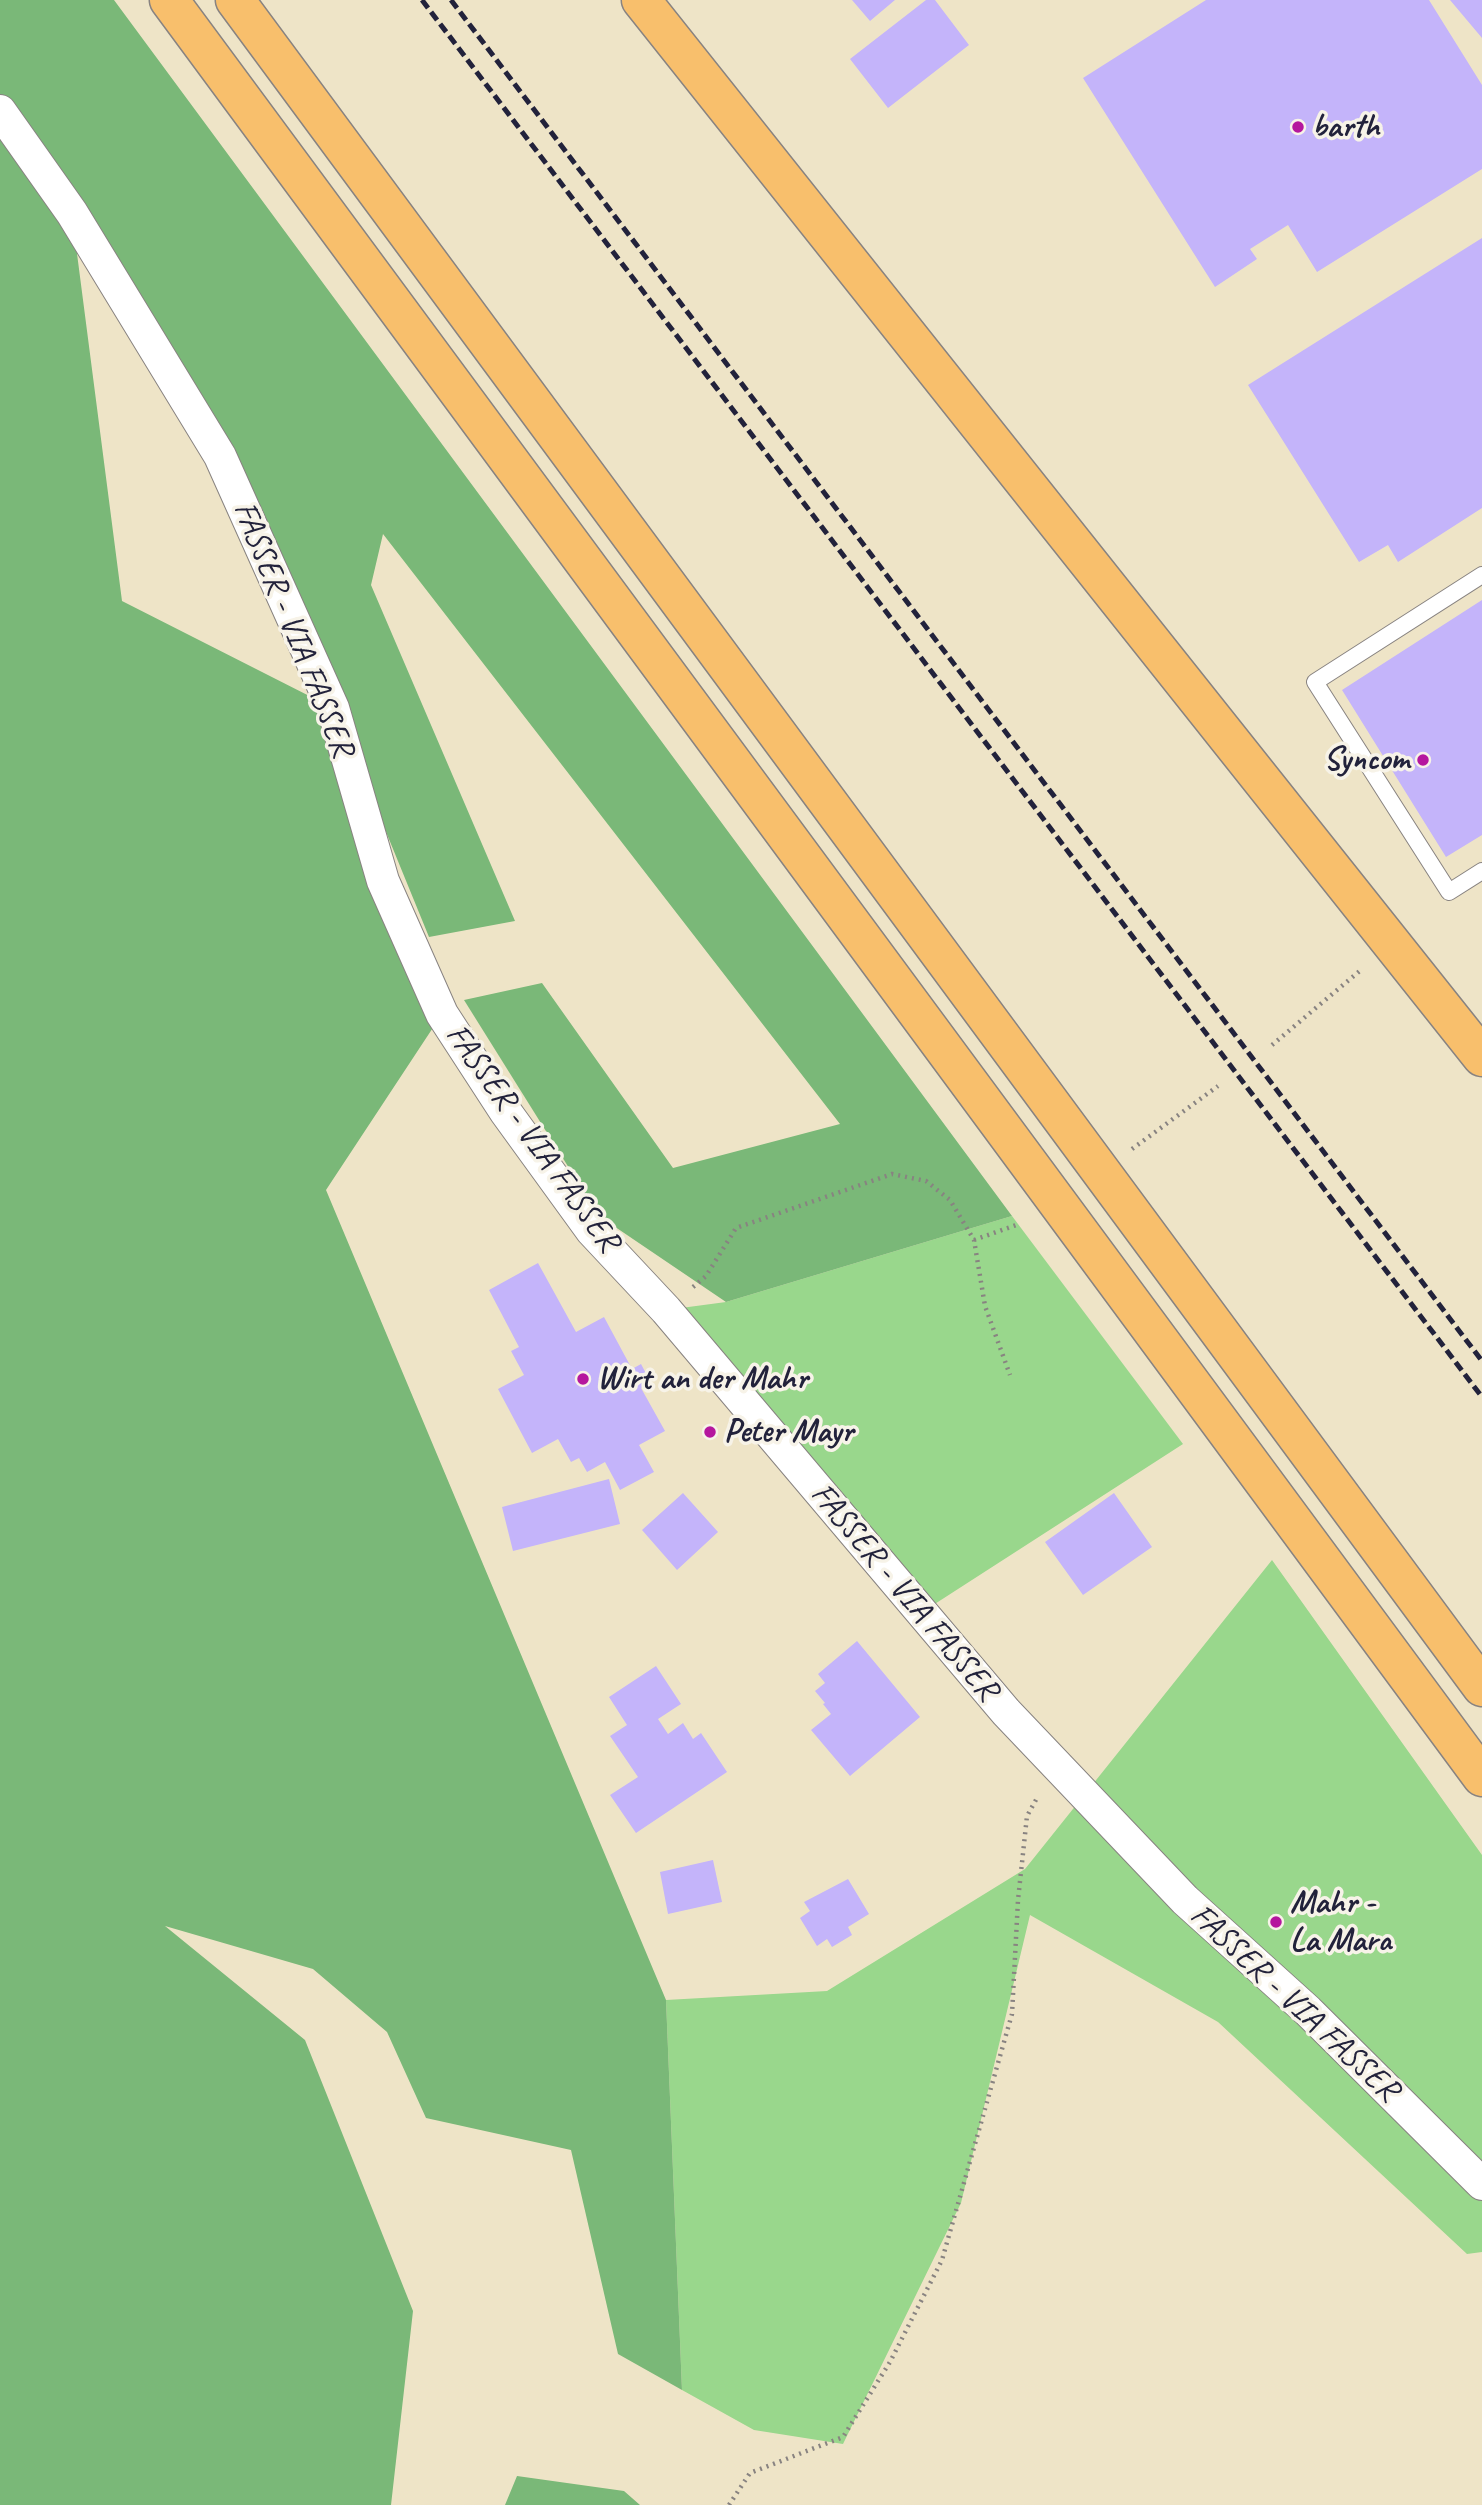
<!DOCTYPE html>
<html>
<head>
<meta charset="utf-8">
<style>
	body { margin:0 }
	canvas { display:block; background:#eee4c7 }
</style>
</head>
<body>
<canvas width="1482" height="2505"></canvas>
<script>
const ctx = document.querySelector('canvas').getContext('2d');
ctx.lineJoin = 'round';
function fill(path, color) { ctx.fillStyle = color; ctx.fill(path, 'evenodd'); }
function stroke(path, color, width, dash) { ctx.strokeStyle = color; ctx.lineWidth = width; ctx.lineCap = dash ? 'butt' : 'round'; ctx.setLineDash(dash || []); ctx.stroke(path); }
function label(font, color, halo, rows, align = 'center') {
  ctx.font = font + ' Caveat,sans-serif'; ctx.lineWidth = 7; ctx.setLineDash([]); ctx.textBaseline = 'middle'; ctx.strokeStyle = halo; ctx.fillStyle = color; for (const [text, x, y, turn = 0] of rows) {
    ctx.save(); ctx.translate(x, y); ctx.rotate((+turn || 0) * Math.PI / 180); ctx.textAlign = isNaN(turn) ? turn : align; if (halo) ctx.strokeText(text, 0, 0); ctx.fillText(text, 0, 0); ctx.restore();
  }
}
const green = new Path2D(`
	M1012,1216L1183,1444L927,1609L666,1310L726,1302Z
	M1272,1560L1482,1855V2252L1467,2254L1218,2022L1030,1915L961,2203L843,2444L754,2430L682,2390L666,2000L827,1991L1025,1869Z`);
const forest = new Path2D(`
	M0,0H114L1012,1216L726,1302L599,1216L464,1000L542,983L673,1168L840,1124L383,534L371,585L515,921L429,937L335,707L220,456L72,215L122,601L333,708L442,1014L326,1190L666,2000L682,2390L618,2354L571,2150L426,2118L387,2032L313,1969L165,1926L305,2040L413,2311L391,2505H0Z
	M517,2476L624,2491L640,2505H505Z`);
const building = new Path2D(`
	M852,0H895L870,21Z
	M926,0H935L969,45L888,108L850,59Z
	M1206,0H1429L1482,85V169L1317,272L1288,225L1250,249L1257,259L1215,287L1083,78Z
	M1450,0H1482V38Z
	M1482,238V508L1398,562L1388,545L1359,562L1248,385Z
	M1482,600V835L1446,857L1342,690Z
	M538,1263L576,1332L604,1317L632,1369L641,1364L651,1383L641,1388L665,1431L639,1445L654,1472L620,1490L605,1462L587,1472L579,1458L571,1462L558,1439L532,1453L498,1389L524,1375L511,1351L519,1347L489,1290Z
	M609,1479L620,1524L513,1551L502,1507Z
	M683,1493L718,1532L677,1570L642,1530Z
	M1114,1493L1152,1547L1083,1595L1045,1542Z
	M857,1641L920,1717L850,1776L811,1730L831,1714L823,1704L825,1703L815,1691L825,1683L818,1674Z
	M656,1666L681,1704L658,1719L668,1734L683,1723L693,1739L701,1733L727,1772L636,1833L610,1795L638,1777L610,1736L627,1725L609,1697Z
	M713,1860L722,1902L668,1914L660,1872Z
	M848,1879L869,1914L848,1927L852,1935L832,1947L827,1939L817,1946L800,1918L810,1911L804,1902Z`);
const path = new Path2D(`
	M1272,1045L1362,969
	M1132,1149L1218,1086
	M974,1240L1019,1224
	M693,1287L706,1276L736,1228L892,1174L926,1181L950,1200L974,1240L985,1306L1010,1375
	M729,2505L750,2473L843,2437L890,2362L942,2260L1012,2014L1018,1900L1027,1816L1037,1798`);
const lane = new Path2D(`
	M1482,575L1315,682L1449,892L1482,871`);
const street = new Path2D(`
	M0,111L72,213L220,456L333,708L383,881L442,1014L505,1111L592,1231L666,1310L1006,1712L1185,1900L1308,2011L1482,2184`);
const primary = new Path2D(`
	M641,0L1482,1057`);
const highway = new Path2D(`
	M169,0L1482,1777
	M235,0L1482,1687`);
const rail = new Path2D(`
	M422,0L1482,1397
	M451,0L1482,1361`);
const markers = [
	[1298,127,7,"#b5179e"],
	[1423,760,7,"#b5179e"],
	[583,1379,7,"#b5179e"],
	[710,1432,7,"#b5179e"],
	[1276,1922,7,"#b5179e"]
];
const poiNames = [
	["barth",1312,127],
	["Syncom",1409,760,"right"],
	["Wirt an der Mahr",597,1379],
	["Peter Mayr",724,1432],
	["Mahr -",1290,1903],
	["La Mara",1290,1941]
];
const streetNames = [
	["FASSER - VIA FASSER",293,629,68],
	["FASSER - VIA FASSER",532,1138,54],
	["FASSER - VIA FASSER",904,1592,50],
	["FASSER - VIA FASSER",1294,2003,43]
];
fill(green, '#99d78c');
fill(forest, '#7ab878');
fill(building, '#c4b4fa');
stroke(lane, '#888381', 18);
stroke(street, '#888381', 34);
stroke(primary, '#888381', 41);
stroke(highway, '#888381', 41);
stroke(path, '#888381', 4.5, [2, 5]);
stroke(lane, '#fff', 16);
stroke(street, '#fff', 32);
stroke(primary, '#f8bf6c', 38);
stroke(highway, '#f8bf6c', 38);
stroke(rail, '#22223b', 5, [10, 5]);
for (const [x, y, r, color] of markers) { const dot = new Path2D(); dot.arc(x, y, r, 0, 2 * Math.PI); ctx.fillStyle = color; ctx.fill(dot); stroke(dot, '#f7f3e8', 2.5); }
label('bold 33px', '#22223b', '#f7f3e8', poiNames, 'left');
label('33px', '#22223b', '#f7f3e8', streetNames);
</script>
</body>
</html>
